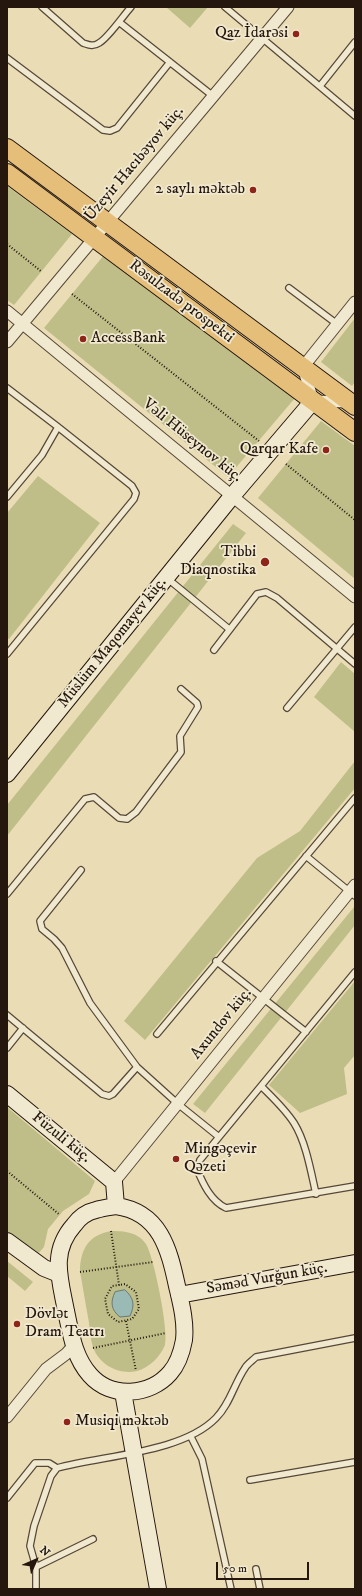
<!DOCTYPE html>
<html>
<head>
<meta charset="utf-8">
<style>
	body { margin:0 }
	#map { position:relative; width:362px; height:1596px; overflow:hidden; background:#eaddb5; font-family:"IM FELL DW Pica",serif }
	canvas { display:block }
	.frame { position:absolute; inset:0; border:8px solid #25170e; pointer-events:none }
	.north { position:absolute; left:16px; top:1540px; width:40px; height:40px; -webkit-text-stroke:3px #f1e9cf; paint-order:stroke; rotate:45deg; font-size:11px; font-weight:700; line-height:16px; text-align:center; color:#25170e }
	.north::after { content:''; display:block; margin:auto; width:14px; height:18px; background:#25170e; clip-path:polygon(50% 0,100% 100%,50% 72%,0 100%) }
	.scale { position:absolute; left:216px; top:1562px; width:93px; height:18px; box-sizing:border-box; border:2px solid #25170e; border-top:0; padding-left:5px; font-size:12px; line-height:14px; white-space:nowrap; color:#25170e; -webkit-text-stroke:3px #f1e9cf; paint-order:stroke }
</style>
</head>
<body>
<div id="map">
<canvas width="362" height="1596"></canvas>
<div class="frame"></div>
<div class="north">N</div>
<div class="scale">50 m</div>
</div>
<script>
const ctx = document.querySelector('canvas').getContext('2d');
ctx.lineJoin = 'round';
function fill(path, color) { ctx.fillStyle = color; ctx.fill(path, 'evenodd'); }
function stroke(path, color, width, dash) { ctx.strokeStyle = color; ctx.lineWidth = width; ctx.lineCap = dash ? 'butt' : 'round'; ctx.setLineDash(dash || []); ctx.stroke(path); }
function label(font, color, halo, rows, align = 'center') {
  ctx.font = font + ' "IM FELL DW Pica",serif'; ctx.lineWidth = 3.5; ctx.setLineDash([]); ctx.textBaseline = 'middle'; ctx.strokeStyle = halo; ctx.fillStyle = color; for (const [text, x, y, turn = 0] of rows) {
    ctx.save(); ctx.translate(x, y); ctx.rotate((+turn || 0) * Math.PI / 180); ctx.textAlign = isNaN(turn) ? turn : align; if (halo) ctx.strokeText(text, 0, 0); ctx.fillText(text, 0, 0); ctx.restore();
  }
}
const green = new Path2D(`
	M166,7H208L190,28Z
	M7,186L72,234L14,305L7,300Z
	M104,255L295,398L228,477L44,328Z
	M355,318V382L352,386L321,362Z
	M321,421L355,446V579L258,498Z
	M38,476L100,523L9,639L7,638V513Z
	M233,524L246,533L7,836V805Z
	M341,662L355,674V732L314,697Z
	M355,761V788L145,1040L124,1021L257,858L300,831Z
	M354,907L355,925L205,1113L193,1104Z
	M355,981V1055L344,1068L347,1094L300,1113L269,1085Z
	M7,1107L95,1181L89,1194L63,1211L48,1229L44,1247L37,1255L7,1231Z
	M111,1231C124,1231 138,1232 146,1244C154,1257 169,1331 165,1345C160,1357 149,1368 137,1371C119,1375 99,1365 93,1347C90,1338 90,1327 88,1317C85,1302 83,1287 80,1272C80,1250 88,1235 111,1231Z
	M7,1261L33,1282L25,1291L7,1276Z`);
const water = new Path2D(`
	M125,1290C134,1298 135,1305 130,1316L120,1317C111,1310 110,1302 115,1292Z`);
const path = new Path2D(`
	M7,244L42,272
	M72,294L259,441
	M286,464L355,520
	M7,1171L60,1215
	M111,1231L119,1285L112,1286L105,1299L108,1314L118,1322L132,1319L139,1309L136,1292L125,1284L119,1285
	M80,1272L153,1262
	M126,1321L136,1371
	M93,1348L166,1333`);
const lane = new Path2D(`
	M42,7L83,43C89,45 93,47 99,43C108,38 123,16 131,7
	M225,7L355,116
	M119,22L213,96
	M7,58L103,130L110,131L117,128L170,62
	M320,86L355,42
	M289,288L337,324
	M7,388L58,427L132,486L136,493L134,499L7,654
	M7,497L42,455L58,427
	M168,579L229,629
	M214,650L257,594L266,592L277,598L355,664
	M287,708L355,627
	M306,856L355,896
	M81,870L40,921L42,929L54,939L62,948L90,1003L137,1067L178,1104L219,1137
	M7,894L85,799L94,797L119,818L127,819L136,812L181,752L180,736L198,707L197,703L181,689
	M216,961L306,1032
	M355,972L200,1160L197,1169C203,1184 211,1201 226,1208L355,1186
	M7,1015L102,1094L109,1096L113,1094L137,1067
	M157,1034L355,798
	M7,1048L23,1028
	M261,1086C273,1098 285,1109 294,1123C306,1142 311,1172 316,1194
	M191,1437L202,1459L231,1589
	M250,1480L355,1462
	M7,1498L35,1463H49L57,1468
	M36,1567L93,1539
	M256,1569L260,1589
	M36,1589V1567L30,1546L34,1526L51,1476L57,1468C104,1455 182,1453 216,1418C230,1404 234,1384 245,1368C247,1364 252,1361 256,1357L355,1338`);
const street = new Path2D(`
	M7,311L355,597
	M7,342L288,7
	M349,402L313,401L303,367L355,302
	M114,1182L355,885
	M7,1417L46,1369L66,1354L73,1346`);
const secondary = new Path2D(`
	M7,774L233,495L313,401
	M7,1094L114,1182L116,1206
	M116,1206C160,1212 169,1249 177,1286C181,1303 186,1322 184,1340C182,1351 178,1364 170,1373C150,1396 111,1399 90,1375C74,1357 71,1334 66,1311C60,1279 50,1252 74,1225C79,1218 87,1212 96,1210C102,1208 110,1207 116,1206Z
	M7,1241L44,1268L59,1274
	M179,1295L355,1263
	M123,1392L158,1589`);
const primary = new Path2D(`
	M7,148L355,406
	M7,173L355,432`);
const markers = [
	[296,34,4,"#8f2418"],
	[253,190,4,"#8f2418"],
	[83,339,4,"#8f2418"],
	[326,450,4,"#8f2418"],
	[265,562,5,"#8f2418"],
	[176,1159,4,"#8f2418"],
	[17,1324,4,"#8f2418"],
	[67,1422,4,"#8f2418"]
];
const poiNames = [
	["Qaz İdarəsi",288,34],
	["2 saylı məktəb",245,190],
	["AccessBank",91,339,"left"],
	["Qarqar Kafe",318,450],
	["Tibbi",256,553],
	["Diaqnostika",256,571],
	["Mingəçevir",184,1150,"left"],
	["Qəzeti",184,1168,"left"],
	["Dövlət",25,1315,"left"],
	["Dram Teatrı",25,1333,"left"],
	["Musiqi məktəb",75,1422,"left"]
];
const streetNames = [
	["Üzeyir Hacıbəyov küç.",135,164,-50],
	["Rəsulzadə prospekti",181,302,37],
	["Vəli Hüseynov küç.",192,441,39],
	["Müslüm Maqomayev küç.",113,643,-51],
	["Axundov küç.",222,1024,-51],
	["Füzuli küç.",61,1138,39],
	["Səməd Vurğun küç.",267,1279,-10]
];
fill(green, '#bfbe88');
fill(water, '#9abab5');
stroke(water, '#6b7972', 1);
stroke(lane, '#564838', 8);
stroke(street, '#564838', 13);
stroke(secondary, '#25170e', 18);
stroke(primary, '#25170e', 20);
stroke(path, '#25170e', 2, [1, 2]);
stroke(lane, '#f1e9cf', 5.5);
stroke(street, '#f1e9cf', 11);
stroke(secondary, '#f1e9cf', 16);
stroke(primary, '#e5be7a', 18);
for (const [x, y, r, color] of markers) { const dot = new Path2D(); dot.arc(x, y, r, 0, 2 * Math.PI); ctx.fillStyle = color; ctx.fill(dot); stroke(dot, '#f1e9cf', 1.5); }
label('16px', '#25170e', '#f1e9cf', poiNames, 'right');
label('16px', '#25170e', '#f1e9cf', streetNames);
</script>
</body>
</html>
